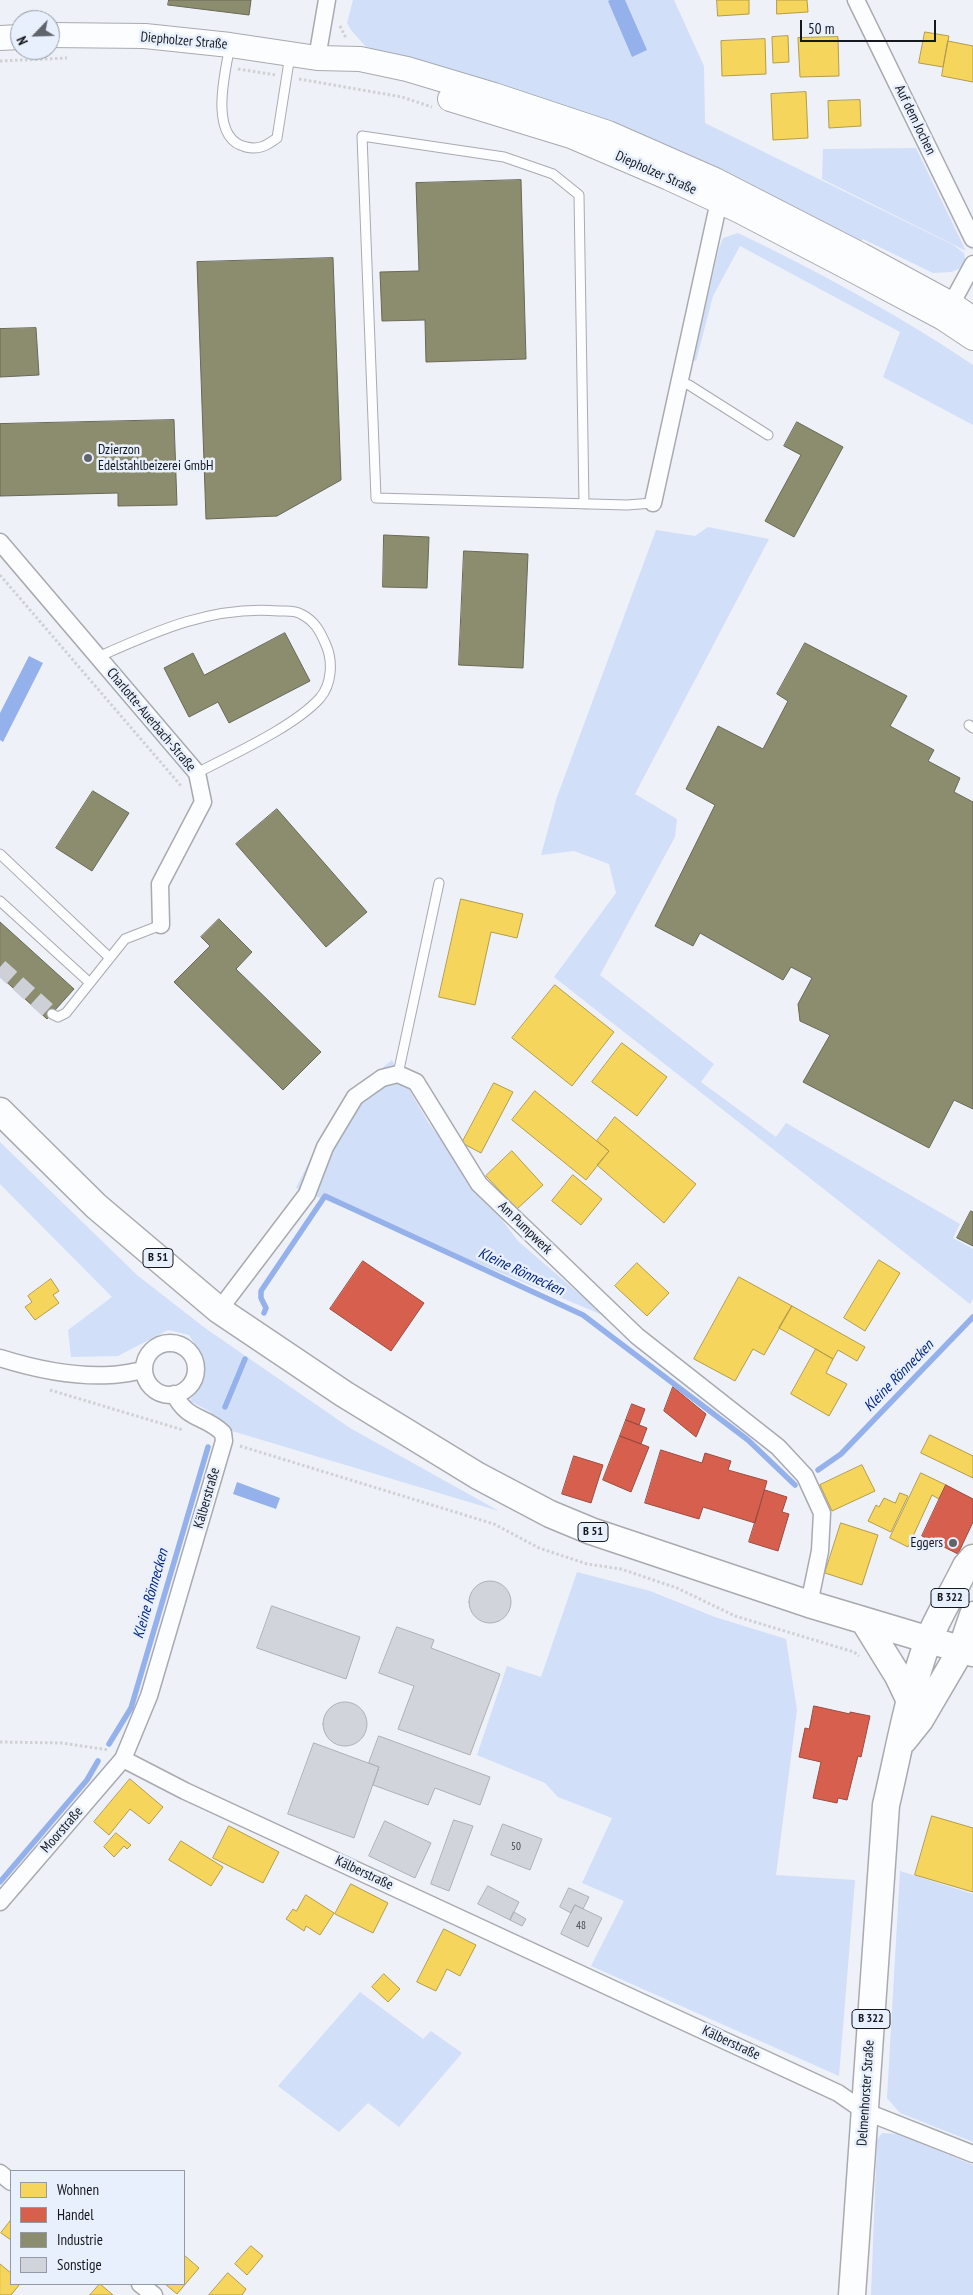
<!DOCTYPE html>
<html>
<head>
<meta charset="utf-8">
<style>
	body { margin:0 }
	#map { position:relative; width:973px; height:2295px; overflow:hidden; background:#eef1f8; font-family:"PT Sans Narrow",sans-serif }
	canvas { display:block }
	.legend { position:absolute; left:10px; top:2170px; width:175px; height:115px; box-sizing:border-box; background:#e9f0fd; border:1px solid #949aa4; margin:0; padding:6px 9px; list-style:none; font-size:15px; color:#15181e }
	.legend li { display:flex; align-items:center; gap:10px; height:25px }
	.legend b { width:25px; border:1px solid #949aa4 }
	.north { position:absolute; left:10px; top:10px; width:50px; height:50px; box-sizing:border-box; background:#e9f0fd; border:1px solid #949aa4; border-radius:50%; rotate:246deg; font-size:14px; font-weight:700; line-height:20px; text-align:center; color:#15181e }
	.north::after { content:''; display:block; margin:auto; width:18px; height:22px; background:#61646a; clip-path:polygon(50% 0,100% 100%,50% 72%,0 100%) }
	.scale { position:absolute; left:800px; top:20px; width:136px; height:22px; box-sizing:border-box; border:2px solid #15181e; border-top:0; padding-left:6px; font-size:15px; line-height:18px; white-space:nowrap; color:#15181e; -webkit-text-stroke:4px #e9f0fd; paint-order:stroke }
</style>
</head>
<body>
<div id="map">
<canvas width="973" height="2295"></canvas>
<ul class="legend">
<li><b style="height:14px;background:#f6d55c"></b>Wohnen</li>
<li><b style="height:14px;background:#d6604d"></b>Handel</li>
<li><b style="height:14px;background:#8c8c6e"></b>Industrie</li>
<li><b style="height:14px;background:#d1d4da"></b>Sonstige</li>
</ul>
<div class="north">N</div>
<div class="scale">50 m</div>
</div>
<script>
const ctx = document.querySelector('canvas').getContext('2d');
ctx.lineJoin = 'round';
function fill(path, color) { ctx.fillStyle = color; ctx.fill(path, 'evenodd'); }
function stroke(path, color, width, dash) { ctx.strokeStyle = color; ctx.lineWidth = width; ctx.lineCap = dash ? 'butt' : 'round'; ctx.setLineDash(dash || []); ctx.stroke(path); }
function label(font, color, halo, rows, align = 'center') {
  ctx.font = font + ' "PT Sans Narrow",sans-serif'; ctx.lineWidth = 5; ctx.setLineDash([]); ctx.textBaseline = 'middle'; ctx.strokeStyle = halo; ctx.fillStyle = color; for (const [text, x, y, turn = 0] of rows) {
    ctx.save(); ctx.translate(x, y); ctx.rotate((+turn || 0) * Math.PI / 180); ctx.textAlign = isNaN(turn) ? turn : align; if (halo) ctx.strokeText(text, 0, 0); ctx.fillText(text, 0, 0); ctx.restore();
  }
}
const green = new Path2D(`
	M353,0H674L704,66L705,123L953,245L964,253L966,266L951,272L933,273L863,239L857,246L415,65L412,58L367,48L351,30L347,23Z
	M916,148L966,251L822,179L823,149Z
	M738,233C819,272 899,315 973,365V425L883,377L900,332L740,246L713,296L696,361L693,360L719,248L723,238Z
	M708,527L769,539L635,794L677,819L675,837L600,975L714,1064L701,1082L776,1137L786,1123L960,1224L953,1238L973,1249V1299L970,1304L554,977L616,893L609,864L574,851L541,855L557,797L656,530L695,536Z
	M392,1060L428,1122L518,1241L605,1316L296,1188L318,1144L376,1073Z
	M0,1142L137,1275L205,1328L350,1428L499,1511L232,1431L209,1411L190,1401L200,1376L202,1356L189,1335L168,1330L118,1356L71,1357L68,1330L112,1297L0,1184Z
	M577,1572L650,1591L715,1617L786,1639L797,1710L776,1875L855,1880L839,2076L591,1966L624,1901L582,1883L612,1818L558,1797L545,1783L477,1755L507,1666L541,1677Z
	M900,1871L973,1894V2142L900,2113L887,2098Z
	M360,1992L423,2039L431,2031L462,2053L399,2127L368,2103L339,2132L278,2086Z
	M882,2133L898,2134L973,2165V2295H871L877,2140Z`);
const water = new Path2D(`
	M610,0H625L647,50L632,57L608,1Z
	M29,656L43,663L3,742L0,740V713Z
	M237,1482L280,1498L276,1509L233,1494Z`);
const homes = new Path2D(`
	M717,0H749V14L718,16Z
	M777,0H807L808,12L777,14Z
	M925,32L949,36L943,67L919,63Z
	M788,36L789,62L773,63L772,37Z
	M838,37L839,76L800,77L798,38Z
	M765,39L766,74L722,76L721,41Z
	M948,41L973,46V82L942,76Z
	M806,92L808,138L773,140L771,94Z
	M860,100L861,126L829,128L828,101Z
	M461,899L523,914L517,938L491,932L475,1005L439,997Z
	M555,985L614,1032L572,1086L512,1038Z
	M622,1043L667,1077L637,1116L592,1082Z
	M494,1083L513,1092L481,1153L462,1143Z
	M535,1091L609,1151L586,1180L512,1120Z
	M615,1117L696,1184L664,1223L597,1165L609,1151L597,1141Z
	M512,1151L543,1185L517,1209L486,1176Z
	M573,1175L602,1199L581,1225L552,1201Z
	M879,1260L900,1273L865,1331L844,1318Z
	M637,1263L669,1293L647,1316L615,1286Z
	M739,1277L792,1306L764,1355L753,1349L735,1381L694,1359Z
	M51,1279L59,1291L53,1295L59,1303L35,1320L25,1307L32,1302L28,1296Z
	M792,1306L865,1347L857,1361L838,1350L833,1359L779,1328Z
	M816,1349L833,1359L826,1373L847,1384L829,1416L791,1394Z
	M930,1435L973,1456V1478L921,1453Z
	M862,1465L875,1491L832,1511L820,1485Z
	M921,1473L946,1485L939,1499L932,1495L908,1547L890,1538Z
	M900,1493L908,1496L891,1532L868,1521L876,1505L879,1507L884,1498L895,1503Z
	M841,1523L878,1535L862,1585L825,1573Z
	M130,1779L163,1807L149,1824L130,1809L109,1835L94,1822Z
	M932,1816L973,1828V1892L915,1875Z
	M229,1826L279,1852L263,1883L213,1858Z
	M116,1833L131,1845L127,1849L124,1846L114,1857L104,1847Z
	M181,1841L223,1867L211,1886L169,1860Z
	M351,1884L388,1903L373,1933L335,1914Z
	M306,1895L334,1913L320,1935L306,1926L304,1931L286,1919L293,1909L296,1911Z
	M444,1929L476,1945L460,1976L447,1969L436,1991L417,1982Z
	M384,1974L400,1989L388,2002L372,1987Z
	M11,2220V2240L1,2233Z
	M251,2246L263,2256L247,2275L235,2264Z
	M184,2255L199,2268L177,2294L165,2284H184Z
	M0,2264L11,2273V2284H20L11,2295H0Z
	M228,2273L246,2289L242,2295H209Z
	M100,2284L113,2295H90Z`);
const shops = new Path2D(`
	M363,1261L424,1303L391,1351L330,1309Z
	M673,1387L706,1414L696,1437L664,1411Z
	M632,1404L645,1409L639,1425L626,1420Z
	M626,1420L647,1428L641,1444L620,1436Z
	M620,1436L649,1447L631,1492L603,1480Z
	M661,1450L702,1463L705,1453L731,1461L728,1470L767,1481L755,1523L703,1507L699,1519L645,1503Z
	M574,1456L603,1465L591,1503L562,1494Z
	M946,1485L973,1499V1522L958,1554L922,1536Z
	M765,1490L787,1497L782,1512L789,1514L778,1551L749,1542Z
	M814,1706L850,1714V1712L870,1716L861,1757L858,1756L847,1800L838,1798L837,1803L813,1798L821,1762L799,1757L805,1728L809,1729Z`);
const industry = new Path2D(`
	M169,0H251L249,15L168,5Z
	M521,180L526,359L426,362L425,320L382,321L380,272L419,271L416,183Z
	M333,258L341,480L277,516L206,519L197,262Z
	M36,328L39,375L0,377V329Z
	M174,420L177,505L118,506V493L0,496V424Z
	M797,422L843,447L794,537L765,521L801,455L784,446Z
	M384,535L429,537L427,588L383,587Z
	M464,551L528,554L523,668L459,665Z
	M285,633L310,681L229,723L218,702L189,717L164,668L193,653L204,675Z
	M805,643L907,696L890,726L934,750L928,761L960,778L954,792L973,802V1109L954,1100L929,1148L803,1082L830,1035L800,1021L798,1004L812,978L791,967L783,980L700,933L693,946L655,926L715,805L686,789L718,726L763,749L788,701L777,694Z
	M93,791L129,813L92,871L56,848Z
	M277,809L367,912L326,947L236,844Z
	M219,919L252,952L236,969L321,1052L283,1090L174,982L210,946L201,937Z
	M0,922L74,989L47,1019L0,976Z
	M971,1211L973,1212V1246L957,1238Z`);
const stream = new Path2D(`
	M264,1313L266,1308L261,1298V1291L325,1196L583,1315L748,1440L795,1485
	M225,1407L245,1359
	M818,1470L841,1454L973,1317
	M109,1744L131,1708L208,1447
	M0,1882L87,1780L98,1761`);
const building = new Path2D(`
	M469 1602a21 21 0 1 1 42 0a21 21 0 1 1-42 0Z
	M272,1606L360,1637L346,1679L257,1648Z
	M397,1627L434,1640L431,1648L500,1674L470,1755L398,1729L414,1686L379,1673Z
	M323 1724a22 22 0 1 1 44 0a22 22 0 1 1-44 0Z
	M379,1736L490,1777L480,1805L435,1788L428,1805L373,1785L379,1767L369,1763Z
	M314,1743L379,1767L354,1838L288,1814Z
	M454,1820L473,1826L449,1891L431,1884Z
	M385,1821L431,1843L415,1878L369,1856Z
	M503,1824L542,1839L530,1870L491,1855Z
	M488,1886L519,1902L510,1920L478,1904Z
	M569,1888L589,1897L583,1909L575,1905L571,1913L560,1907Z
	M575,1905L602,1918L588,1947L561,1934Z
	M514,1912L526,1919L522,1926L510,1920Z`);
const streetTunnel = new Path2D(`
	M0,967L52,1014`);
const path = new Path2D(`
	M340,26L346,38
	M0,61L67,58
	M238,69L276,75
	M299,79L402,97L432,107
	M0,575L182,787
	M50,1390L183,1430
	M240,1446L494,1524L539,1548L587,1564L621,1569L677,1588L735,1616L854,1652L859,1656
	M0,1742L62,1743L109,1750`);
const lane = new Path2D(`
	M230,46C225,72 208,139 246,147C259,150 266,146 277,138L290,55
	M680,382L689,385L768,435
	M584,504L579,195L553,174L504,157L362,136L376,498L627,505L653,503
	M98,657C156,631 213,605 279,611C285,611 295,610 301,614C315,621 320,631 326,645C333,661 332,684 320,698C294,727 233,754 197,773
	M969,725L973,728
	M0,854L110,958
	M0,901L90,983
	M52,1014L58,1017L66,1013L125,939L161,925
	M398,1074L439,883`);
const street = new Path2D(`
	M856,0L973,239
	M317,58L327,0
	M947,312L973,264
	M653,503L719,201
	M0,542L197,773L203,802L160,884L161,925
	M219,1310L307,1194L325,1147L355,1097L382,1078L398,1074L416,1082L479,1184L637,1336L778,1447L805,1476L822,1513L820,1551L809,1604
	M144 1369a26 26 0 1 1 52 0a26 26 0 1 1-52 0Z
	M0,1358C35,1369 73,1377 110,1375C121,1375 133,1372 144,1370
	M123,1759L185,1791L838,2093L864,2111L973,2154
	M0,1902L123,1759L149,1696L224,1441L223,1433C203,1414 189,1422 174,1394
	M0,2173L11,2182
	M140,2284L154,2295`);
const secondary = new Path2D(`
	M50,35L145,36L230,45L317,58L360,59L407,69L494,95L608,133L715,180L861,255L951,304L973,319
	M0,38L20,37
	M450,99L571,136L669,178L740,211L853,270L943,318L973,338`);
const primary = new Path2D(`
	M0,1111L96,1206L219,1310L344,1394L478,1476L550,1514L591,1531L809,1604L973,1653
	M864,1621L898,1676L909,1699
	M904,1740L920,1720L961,1650L973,1615
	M852,2295L886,1805C899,1750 908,1695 928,1641C938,1616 954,1591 966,1566L973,1558`);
const markers = [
	[88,458,5,"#61646a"],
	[953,1543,5,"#61646a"]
];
const numberNames = [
	["50",516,1847],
	["48",581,1926]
];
const shields = [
	[158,1258,30],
	[593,1532,30],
	[950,1598,38],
	[871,2019,38]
];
const shieldNames = [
	["B 51",158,1258],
	["B 51",593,1532],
	["B 322",950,1598],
	["B 322",871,2019]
];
const streetNames = [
	["Diepholzer Straße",184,41,5],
	["Auf dem Jochen",915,120,64],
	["Diepholzer Straße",656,173,24],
	["Charlotte-Auerbach-Straße",151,720,50],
	["Am Pumpwerk",525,1228,44],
	["Kälberstraße",207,1498,-74],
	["Moorstraße",62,1830,-49],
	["Kälberstraße",364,1873,25],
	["Kälberstraße",731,2043,25],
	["Delmenhorster Straße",866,2093,-86]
];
const poiNames = [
	["Dzierzon",98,450],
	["Edelstahlbeizerei GmbH",98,466],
	["Eggers",943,1543,"right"]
];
const waterNames = [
	["Kleine Rönnecken",521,1272,25],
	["Kleine Rönnecken",899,1376,-46],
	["Kleine Rönnecken",151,1594,-74]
];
fill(green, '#d2dff8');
fill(water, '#95b1eb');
fill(homes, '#f6d55c');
stroke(homes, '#b29c49', 1);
fill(shops, '#d6604d');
stroke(shops, '#9c4a3f', 1);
fill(industry, '#8c8c6e');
stroke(industry, '#686956', 1);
stroke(stream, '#95b1eb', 5.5);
fill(building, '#d1d4da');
stroke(building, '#adb0b5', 1);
stroke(streetTunnel, '#cdd0d7', 16, [16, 8]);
stroke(lane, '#a8aab0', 11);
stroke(street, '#a8aab0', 19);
stroke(secondary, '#a8aab0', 26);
stroke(primary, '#a8aab0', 29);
stroke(path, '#cfd1d3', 3, [2.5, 2.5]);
stroke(lane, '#fcfdfe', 9);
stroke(street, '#fcfdfe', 16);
stroke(secondary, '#fcfdfe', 24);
stroke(primary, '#fcfdfe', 26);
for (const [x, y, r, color] of markers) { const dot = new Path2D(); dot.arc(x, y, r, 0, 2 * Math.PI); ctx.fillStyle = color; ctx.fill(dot); stroke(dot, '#e9f0fd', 2); }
label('11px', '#44474d', null, numberNames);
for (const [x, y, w] of shields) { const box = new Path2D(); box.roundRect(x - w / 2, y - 9.5, w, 19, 4); ctx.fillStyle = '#e9f0fd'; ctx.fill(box); stroke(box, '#15181e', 1); }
label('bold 12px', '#15181e', null, shieldNames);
label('14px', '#15181e', '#e9f0fd', streetNames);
label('14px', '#15181e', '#e9f0fd', poiNames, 'left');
label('italic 15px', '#042681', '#e9f0fd', waterNames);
</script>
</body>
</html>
